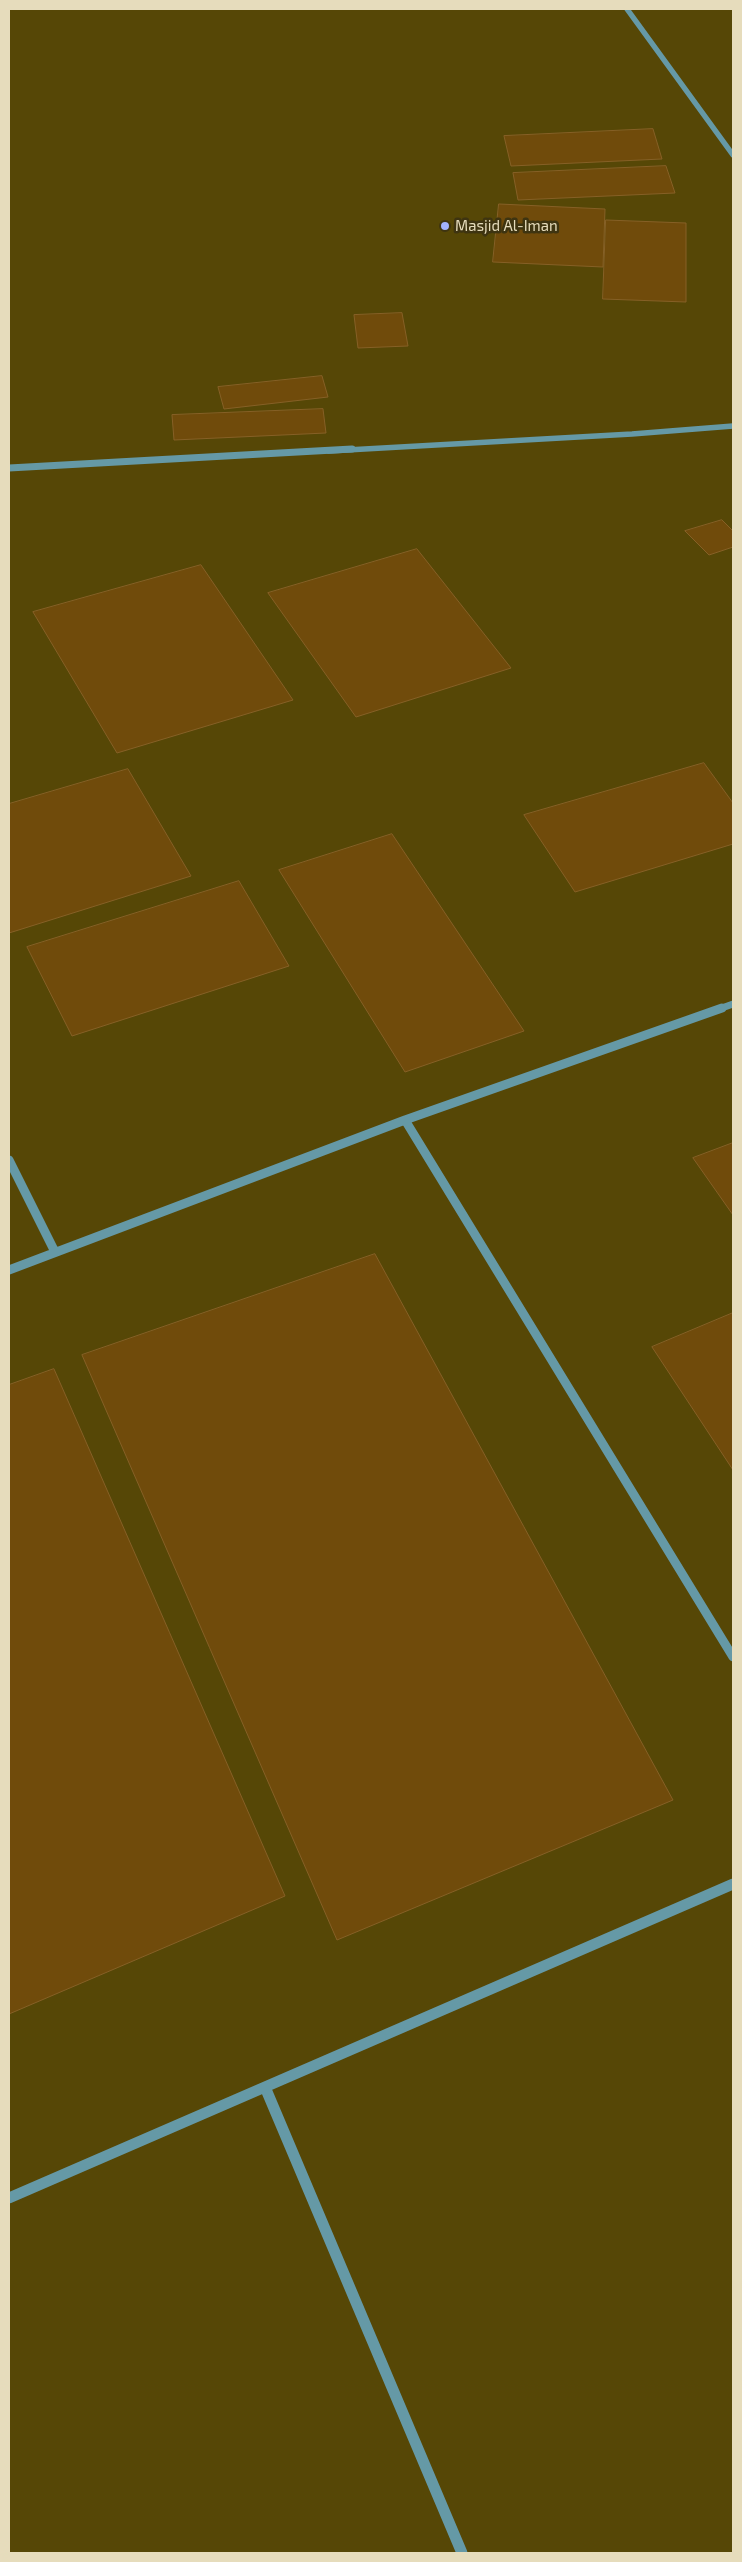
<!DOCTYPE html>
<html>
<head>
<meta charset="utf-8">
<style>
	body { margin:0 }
	#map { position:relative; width:742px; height:2562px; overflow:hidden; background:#4c3e07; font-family:"Exo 2",sans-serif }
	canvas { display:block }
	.frame { position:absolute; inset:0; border:10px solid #e6dcbc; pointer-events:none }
</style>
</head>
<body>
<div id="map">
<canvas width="742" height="2562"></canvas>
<div class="frame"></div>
</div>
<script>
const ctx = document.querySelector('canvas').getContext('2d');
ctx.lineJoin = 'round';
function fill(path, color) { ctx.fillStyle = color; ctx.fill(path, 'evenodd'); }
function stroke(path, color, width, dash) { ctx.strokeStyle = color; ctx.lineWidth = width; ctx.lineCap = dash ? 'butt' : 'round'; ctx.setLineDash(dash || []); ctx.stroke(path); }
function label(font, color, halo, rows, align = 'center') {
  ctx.font = font + ' "Exo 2",sans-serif'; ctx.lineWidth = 5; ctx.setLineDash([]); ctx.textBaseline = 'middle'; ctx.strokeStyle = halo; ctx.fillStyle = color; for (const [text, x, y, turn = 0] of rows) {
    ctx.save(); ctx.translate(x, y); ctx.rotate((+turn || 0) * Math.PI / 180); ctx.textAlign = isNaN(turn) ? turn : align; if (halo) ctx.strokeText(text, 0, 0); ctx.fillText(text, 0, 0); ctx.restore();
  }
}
const built = new Path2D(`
	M9,9H733V2553H9Z`);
const building = new Path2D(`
	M653,129L662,159L511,166L504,136Z
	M666,166L675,193L518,200L513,173Z
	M499,204L605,209L603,267L493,262Z
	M606,220L686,223V302L603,299Z
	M402,313L408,346L358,348L354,315Z
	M322,376L328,397L224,409L218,387Z
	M323,409L326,433L174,440L172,415Z
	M722,520L733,531V547L709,555L685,531Z
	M417,549L511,668L356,717L268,593Z
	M201,565L293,700L117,753L33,612Z
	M704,763L733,803V844L575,892L524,815Z
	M128,769L191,876L9,933V804Z
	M392,834L524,1031L405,1072L279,870Z
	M239,881L289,966L72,1036L27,947Z
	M733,1143V1215L693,1158Z
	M375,1254L673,1800L337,1940L82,1355Z
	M733,1313V1470L652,1347Z
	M54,1369L285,1896L9,2014V1385Z`);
const minorFar3 = new Path2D(`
	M627,9L733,155
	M329,451L632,434L733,426`);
const minorFar2 = new Path2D(`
	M9,468L352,449
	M719,1009L733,1004`);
const minorFar1 = new Path2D(`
	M405,1120L733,1657
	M9,1160L55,1252
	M9,1270L405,1120L722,1008`);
const minor = new Path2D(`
	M265,2087L462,2553
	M9,2198L733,1884`);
const markers = [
	[445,226,5,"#a2b2fd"]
];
const farPoinames = [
	["Masjid Al-Iman",455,226]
];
fill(built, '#564706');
fill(building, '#704b0b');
stroke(building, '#866026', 1);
stroke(minorFar3, '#6599a6', 5.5);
stroke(minorFar2, '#6599a6', 7);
stroke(minorFar1, '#6599a6', 9);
stroke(minor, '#6599a6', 11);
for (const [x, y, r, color] of markers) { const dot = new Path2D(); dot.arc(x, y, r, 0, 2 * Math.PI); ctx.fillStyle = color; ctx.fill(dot); stroke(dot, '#3e3411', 2); }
label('15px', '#e6dcbc', '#3e3411', farPoinames, 'left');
</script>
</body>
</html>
